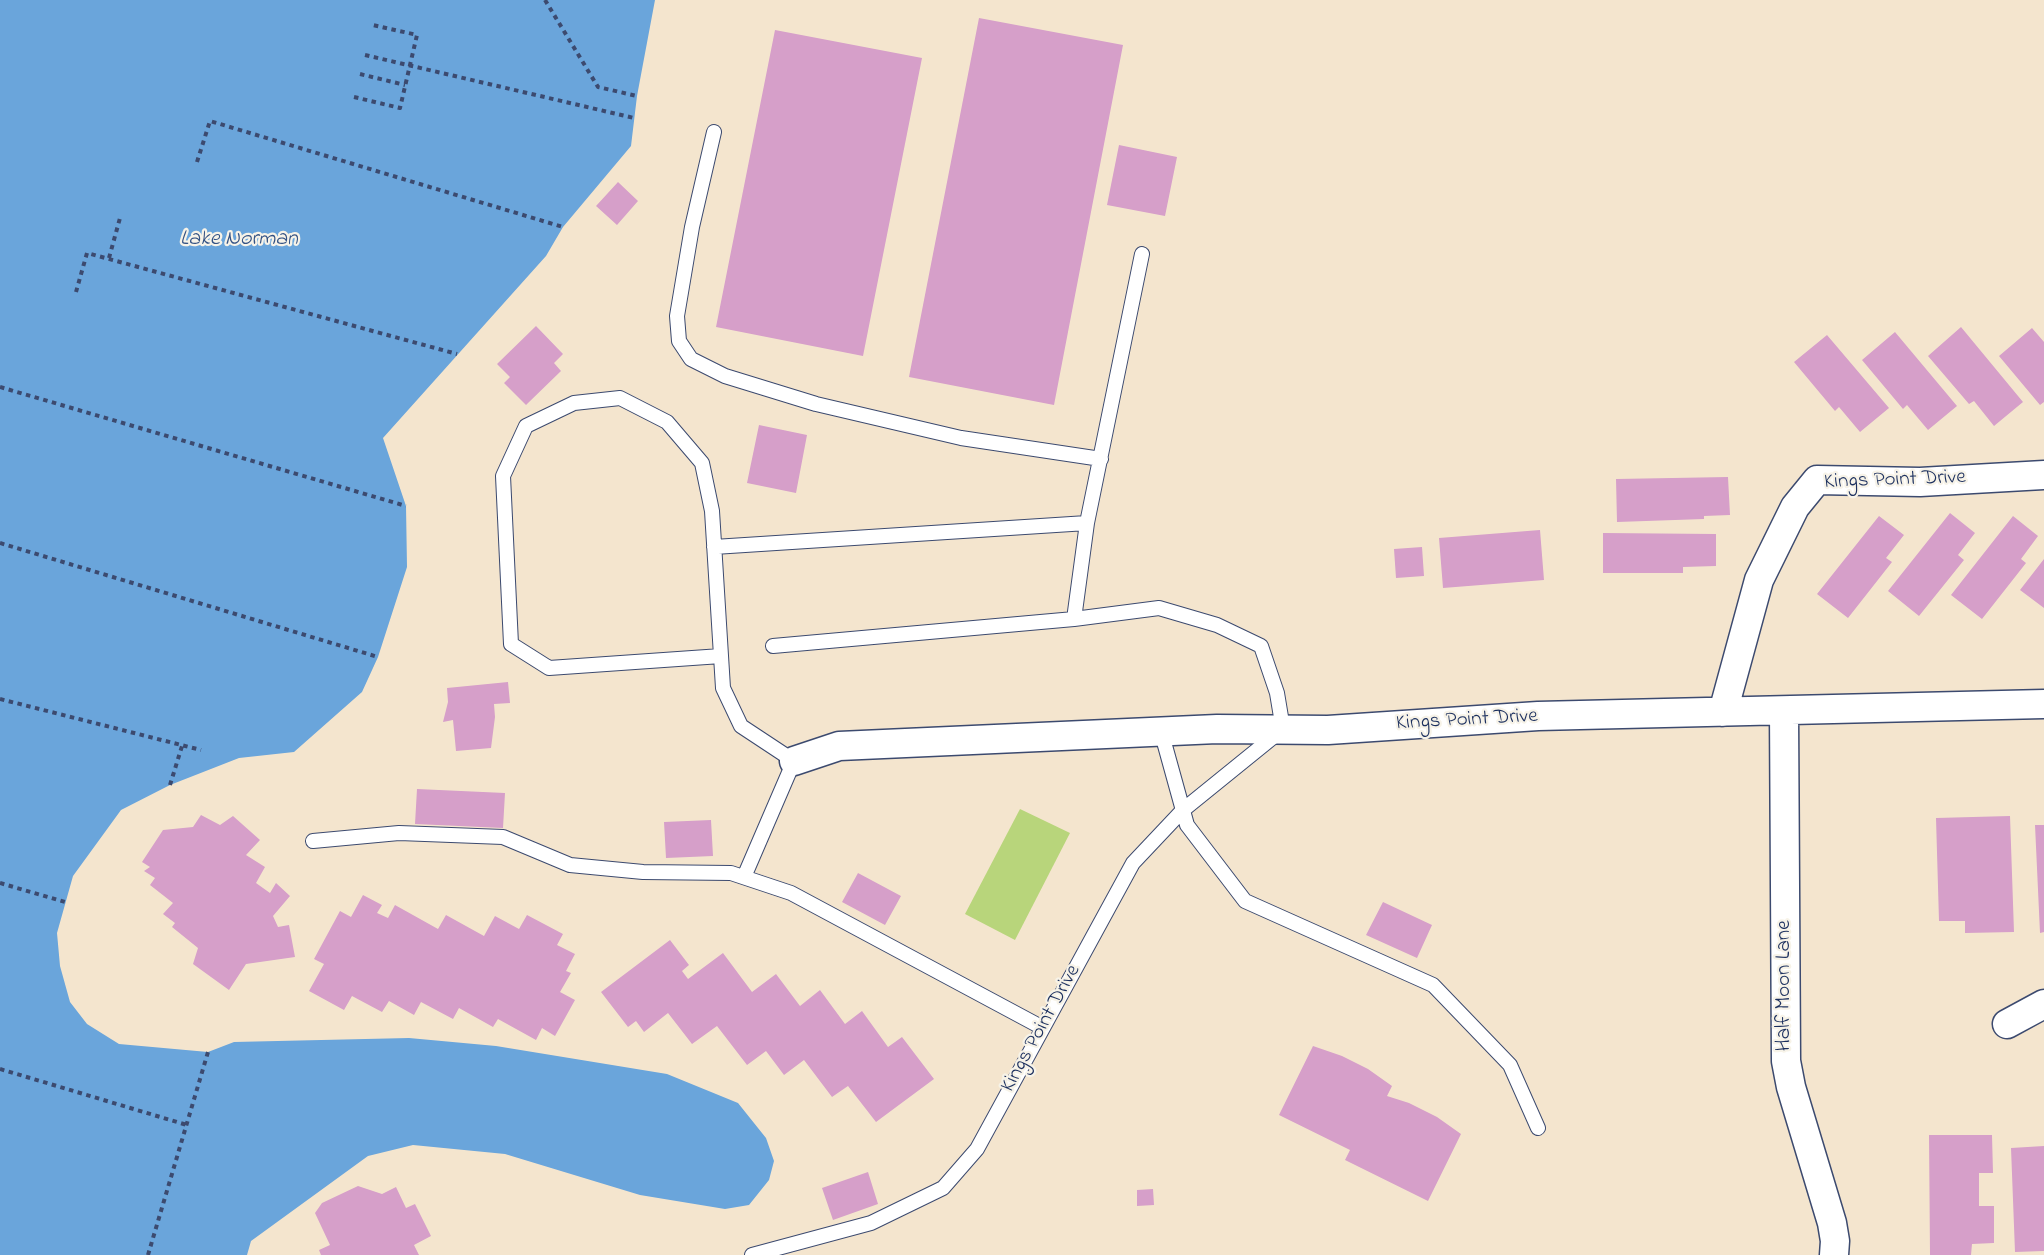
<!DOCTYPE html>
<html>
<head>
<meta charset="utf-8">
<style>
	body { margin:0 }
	canvas { display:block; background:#f4e5ce }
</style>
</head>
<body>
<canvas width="2044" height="1255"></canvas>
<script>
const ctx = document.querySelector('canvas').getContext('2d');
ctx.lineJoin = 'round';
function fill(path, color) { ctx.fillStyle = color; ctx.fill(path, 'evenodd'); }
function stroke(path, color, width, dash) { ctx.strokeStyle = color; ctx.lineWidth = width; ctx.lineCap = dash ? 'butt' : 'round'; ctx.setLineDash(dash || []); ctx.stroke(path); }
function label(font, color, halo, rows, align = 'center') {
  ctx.font = font + ' "Indie Flower",sans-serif'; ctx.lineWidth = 4.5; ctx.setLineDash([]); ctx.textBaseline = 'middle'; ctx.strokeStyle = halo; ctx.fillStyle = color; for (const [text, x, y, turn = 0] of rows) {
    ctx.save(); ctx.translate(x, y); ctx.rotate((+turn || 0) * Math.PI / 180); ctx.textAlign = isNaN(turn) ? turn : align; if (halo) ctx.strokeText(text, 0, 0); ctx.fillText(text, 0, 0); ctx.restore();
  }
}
const green = new Path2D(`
	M1020,809L1070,833L1015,940L965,914Z`);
const water = new Path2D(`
	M0,0H655L637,96L631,146L563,227L546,256L383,438L406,506L407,567L378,657L362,692L294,752L239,758L170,785L121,810L73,876L57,933L60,966L70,1002L87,1024L119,1044L208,1052L234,1042L409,1038L496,1046L667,1074L738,1103L766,1138L774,1161L769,1180L749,1205L725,1209L640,1195L505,1154L413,1145L368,1156L251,1241L247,1255H0Z`);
const building = new Path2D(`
	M979,18L1123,45L1054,405L909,377Z
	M775,30L922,58L863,356L716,327Z
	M1119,145L1177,157L1165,216L1107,205Z
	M618,182L638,201L617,225L596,206Z
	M536,326L563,354L554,363L561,371L526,405L504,383L510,377L497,364Z
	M1961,327L2023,402L1994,426L1974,401L1969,404L1928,356Z
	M2032,328L2044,342V402L2040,405L1999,356Z
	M1895,332L1957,406L1928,430L1907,405L1903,409L1862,360Z
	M1827,335L1889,408L1860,432L1839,407L1835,411L1794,362Z
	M759,425L807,435L796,493L747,483Z
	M1728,477L1730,515L1704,516V519L1617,522L1616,479Z
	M1950,513L1975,533L1958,555L1964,560L1919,616L1888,591Z
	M1879,516L1904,535L1886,558L1892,562L1848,618L1817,594Z
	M2013,516L2038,536L2021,559L2026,563L1982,619L1951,595Z
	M1540,530L1544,580L1443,588L1439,538Z
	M1603,533L1716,534V566L1683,567V573H1603Z
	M1422,547L1424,576L1396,578L1394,549Z
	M2044,559V608L2020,590Z
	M508,682L510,703L494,704L495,717L491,748L456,751L453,720L443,722L448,702L447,688Z
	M417,789L505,793L503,828L415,824Z
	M201,815L220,825L233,816L260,840L246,855L265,867L256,883L270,893L276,883L290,896L273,916L278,927L289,925L295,957L246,964L229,990L193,964L198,948L172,927L175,923L163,914L173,903L150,885L155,878L144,871L150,867L142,862L163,830L193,827Z
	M2010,816L2014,932L1965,933V921H1939L1936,818Z
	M711,820L713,856L666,858L664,822Z
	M2035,825H2044V932L2040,933Z
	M858,873L901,896L885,925L842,902Z
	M363,895L382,905L377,913L388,918L395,905L438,929L446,915L484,936L495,916L519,929L527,915L563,934L557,945L575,954L566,971L571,973L560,992L575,1000L555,1036L542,1028L536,1040L498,1019L493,1027L459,1008L453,1019L421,1002L414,1015L389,1001L382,1012L352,996L344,1010L309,991L324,964L314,959L340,911L351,917Z
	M1383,902L1432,925L1417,958L1366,935Z
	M670,940L689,965L682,971L688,979L723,953L752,992L776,974L800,1006L820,990L845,1024L862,1011L888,1047L902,1037L934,1079L876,1122L848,1086L832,1097L804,1060L784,1075L766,1051L747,1065L717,1026L692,1044L668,1013L644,1032L636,1021L628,1027L601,992Z
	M1313,1046L1342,1056L1368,1069L1392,1086L1387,1096L1409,1103L1437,1117L1461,1134L1428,1201L1345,1160L1350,1150L1279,1115Z
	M1929,1135H1992L1993,1173H1979V1206H1994V1243L1972,1244L1971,1255H1930Z
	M2044,1146V1251L2015,1252L2011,1148Z
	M868,1172L878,1204L833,1220L822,1188Z
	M358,1186L382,1194L396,1187L406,1208L415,1204L431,1236L414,1245L419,1255H321L319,1250L330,1245L315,1213L322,1203Z
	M1153,1189L1154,1205L1137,1206V1190Z`);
const path = new Path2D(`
	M545,0L598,87L637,96
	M365,55L634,118
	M360,74L405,85
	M354,97L400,108L417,35L373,25
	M197,162L210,121L563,227
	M109,258L120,218
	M76,292L87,253L457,354
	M0,387L406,506
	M0,543L378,657
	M0,699L201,750
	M170,785L182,746
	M0,883L65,902
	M0,1069L187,1125
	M148,1255L208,1052`);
const service = new Path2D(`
	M714,132L692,227L677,316L679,341L691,359L725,376L816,404L961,438L1101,459
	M714,547L1087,523L1142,254
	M773,646L1074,619L1087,523
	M721,656L549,668L511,644L503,476L526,426L574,403L620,398L667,422L702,463L712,511L723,688L741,726L794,761L744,877
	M1161,731L1187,825L1245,901L1433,985L1510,1065L1538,1128
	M313,841L399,833L503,837L570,865L643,872L731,873L791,893L1043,1028
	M752,1255L871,1223L943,1188L977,1149L1133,863L1183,810L1283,729L1277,693L1261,646L1217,625L1159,608L1074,619`);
const minor = new Path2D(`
	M1784,711L1786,1061L1791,1087L1832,1223L1835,1241L1834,1255
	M1723,712L1759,580L1795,507L1817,480L1920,482L2044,475
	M794,761L839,746L1217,729L1328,730L1538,716L2044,704
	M2007,1024L2044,1004`);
const streetNames = [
	["Kings Point Drive",1895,481,-2],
	["Kings Point Drive",1467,721,-3],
	["Half Moon Lane",1786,986,-90],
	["Kings Point Drive",1042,1029,-61]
];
const waterNames = [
	["Lake Norman",239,240]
];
fill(green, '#b8d57b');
fill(water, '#6aa5db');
fill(building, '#d69fc9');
stroke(service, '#3c4a6f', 16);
stroke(minor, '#3c4a6f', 31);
stroke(path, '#3c4a6f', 4, [4.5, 4.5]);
stroke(service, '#fff', 14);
stroke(minor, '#fff', 28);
label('21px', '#1b2f5e', '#f7f3e8', streetNames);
label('italic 22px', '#335284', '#f7f3e8', waterNames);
</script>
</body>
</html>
